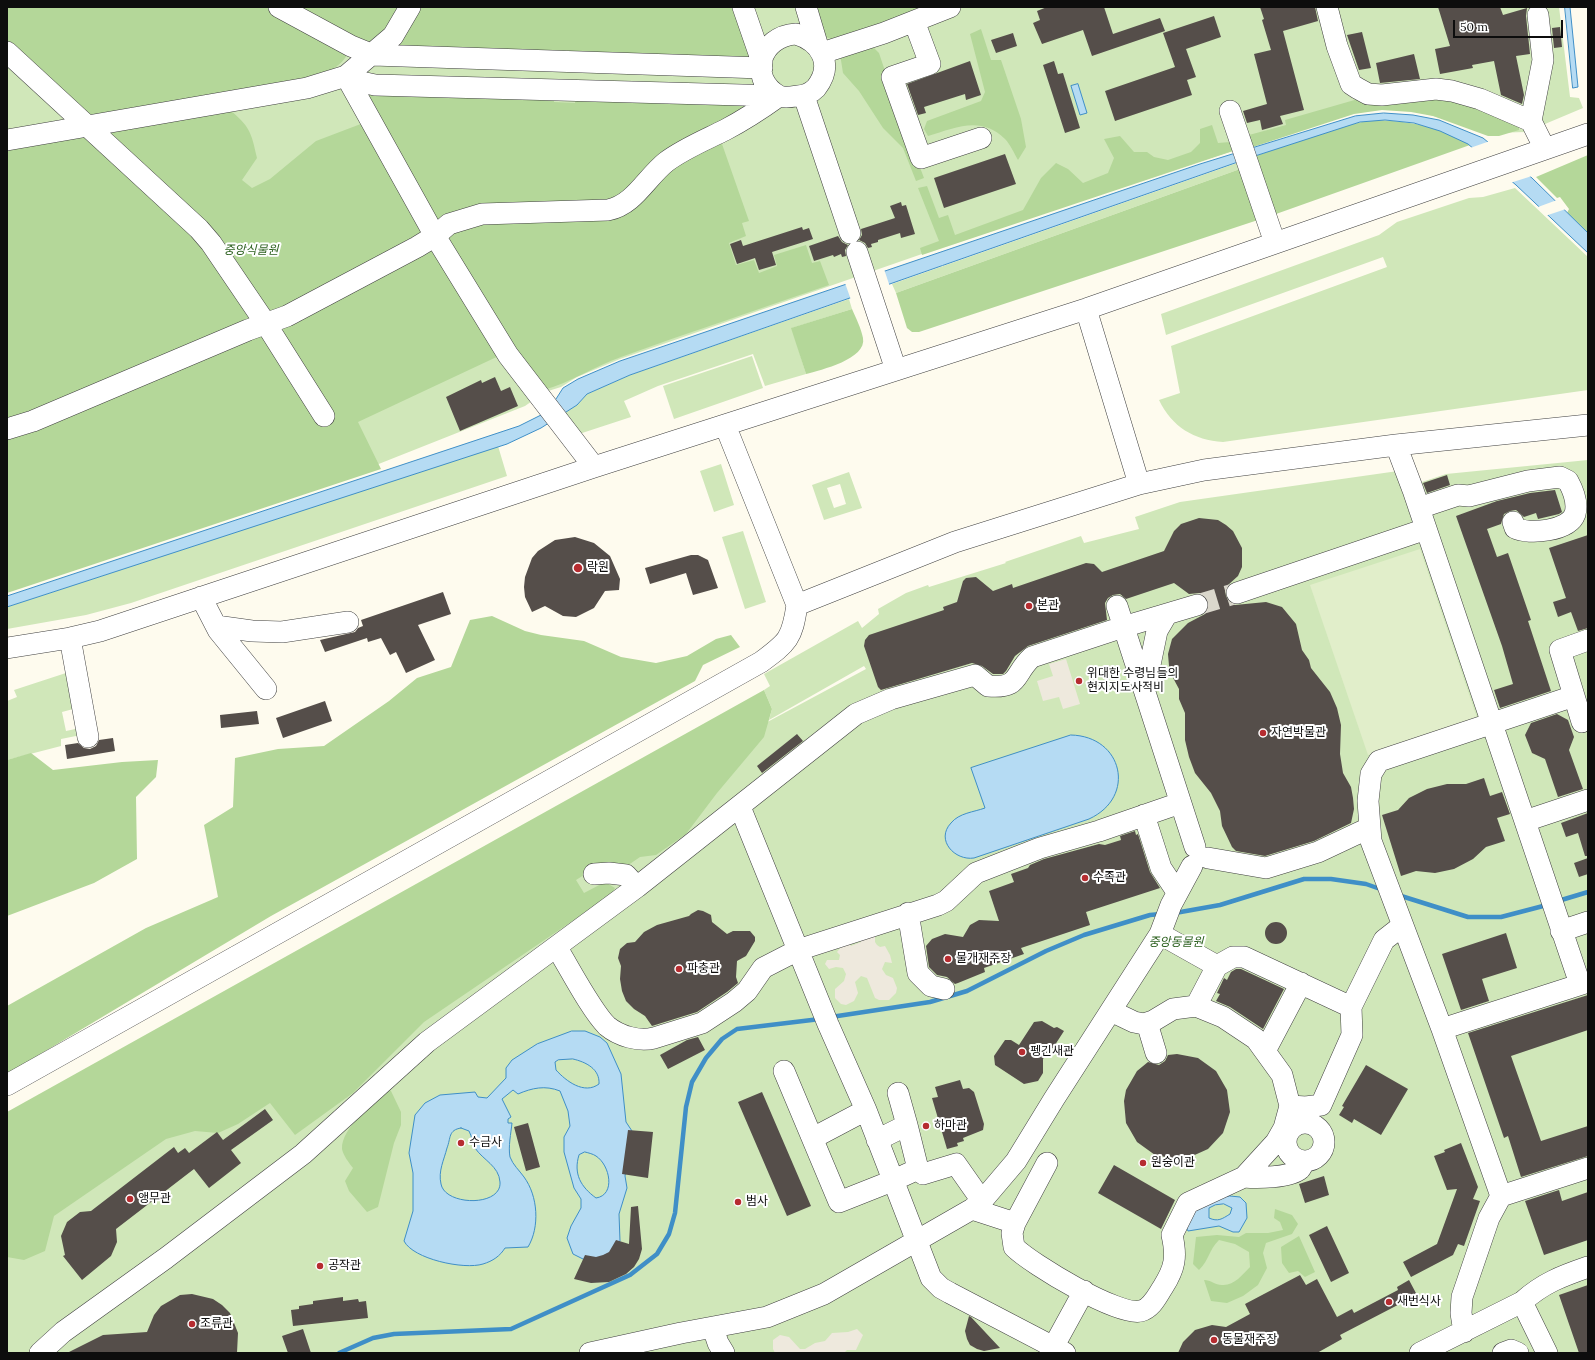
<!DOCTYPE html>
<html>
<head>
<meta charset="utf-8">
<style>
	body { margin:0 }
	#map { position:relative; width:1595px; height:1360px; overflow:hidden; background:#fefbee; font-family:Lora,serif }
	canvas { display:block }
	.frame { position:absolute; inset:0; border:8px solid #0d0d0d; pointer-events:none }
	.scale { position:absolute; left:1453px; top:20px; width:110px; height:18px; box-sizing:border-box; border:2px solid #0d0d0d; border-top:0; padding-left:5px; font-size:12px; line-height:14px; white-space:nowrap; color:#0d0d0d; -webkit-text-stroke:3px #fff; paint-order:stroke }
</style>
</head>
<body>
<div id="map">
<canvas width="1595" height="1360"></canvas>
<div class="frame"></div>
<div class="scale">50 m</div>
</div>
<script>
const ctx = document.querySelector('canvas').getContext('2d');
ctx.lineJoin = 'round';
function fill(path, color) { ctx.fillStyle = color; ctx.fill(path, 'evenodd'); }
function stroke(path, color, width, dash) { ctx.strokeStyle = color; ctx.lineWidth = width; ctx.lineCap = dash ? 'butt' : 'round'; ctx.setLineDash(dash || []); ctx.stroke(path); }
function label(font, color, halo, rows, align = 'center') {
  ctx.font = font + ' Lora,"Noto Sans KR",serif'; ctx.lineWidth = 4; ctx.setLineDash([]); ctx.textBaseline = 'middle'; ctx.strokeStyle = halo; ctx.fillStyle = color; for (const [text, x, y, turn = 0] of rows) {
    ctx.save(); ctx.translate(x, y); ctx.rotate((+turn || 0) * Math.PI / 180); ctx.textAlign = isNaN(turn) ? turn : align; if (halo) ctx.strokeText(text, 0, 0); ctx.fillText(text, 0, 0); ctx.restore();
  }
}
const green = new Path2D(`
	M7,7H1559L1570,97L1579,98L1583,108L1526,132L1492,133L1470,126L1411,110L1381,109L1354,113L1083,198L620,359L577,377L561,387L545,392L525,406L366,469L7,591Z
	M1237,163L1240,169L896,293L892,284Z
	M1515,188L1588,257V390L1223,442C1194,440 1172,427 1159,400L1180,393L1171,346L1387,267L1383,257L1166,335L1161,314L1379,235L1397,222L1469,198L1483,197Z
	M849,299L852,309L792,328L806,374L765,386L753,354L658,386L624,401L631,417L576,435L563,413L577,405L587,394L630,375Z
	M752,356L763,388L674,419L663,386Z
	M498,446L507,476L131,603L86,615L7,629V607Z
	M1588,460V1353H7V1157L691,763L866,669L864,666L769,720L772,709L764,690L770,686L764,674L858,621L862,628L879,614L878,609L906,593L928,585L929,587L1006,563L1005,562L1081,536L1084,543L1139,529L1135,517L1180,502L1398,471L1419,483L1446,474Z
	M721,464L734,505L714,512L700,471Z
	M849,472L862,508L824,520L812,485ZM840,484L846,504L834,508L827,488Z
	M743,531L766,602L745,609L722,537Z
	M69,672L77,708L62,712L66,731L80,728L81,735L61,739V746L7,760V701L17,697L14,690Z`);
const forest = new Path2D(`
	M7,7H267L349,50C346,62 332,70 322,76L94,120L7,45Z
	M290,7H406L374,41H362Z
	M417,7H736L750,58L575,53L567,50L560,52L398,46L400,39Z
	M813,7H935L833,40L824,36Z
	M981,29L991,60H1001L1021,119L1026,147L1018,160C1014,153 1010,144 1005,139C981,115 955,128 928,136L924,129L927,121L981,101L985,92L970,34Z
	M870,44L879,53L898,110L924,178L916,181L903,148L883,128L859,91L843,73L840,54Z
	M362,92L554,94V102L575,103L576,95L753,103L626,196L439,226Z
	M1441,96L1519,125V130L1499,136H1488L1433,116L1411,112L1382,110L1354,114L1253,147L1249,135L1286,125L1285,120L1358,99Z
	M229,109C250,127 251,131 257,158L242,180L252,188L270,179L316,141L366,122L428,231L275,318L104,130Z
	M1371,120C1402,120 1445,126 1470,145L1276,214L1255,156L1344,126Z
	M1212,125L1218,143L1230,142L1233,151L922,255L920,248L939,241L918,188L927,186L939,218L948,215L955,235L1023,210L1041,178L1056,163L1068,169L1083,183L1108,173L1114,158L1104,139L1120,136L1134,152H1147L1154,157L1168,160L1191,152L1200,143V129Z
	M80,133L195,230L257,319L7,426V146Z
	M718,141L722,144L749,221L742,223L746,236L729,243L736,265L754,260L759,273L777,266L774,255L806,245L812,263L820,261L829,285C760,309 690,332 621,357C595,366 570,383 543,390L443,243L453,225L590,217Z
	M1588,155V233L1567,213L1569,209L1560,197L1557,198L1536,177Z
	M1240,169L1258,220L919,332H912L907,328L896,293Z
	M437,248L503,354L358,422L381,469L7,593V433L256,333L281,331L300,317L349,291Z
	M852,309C856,318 861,328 863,338C867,359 821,370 806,374L791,328Z
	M492,616L525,631L541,635L584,641L621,657L656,663L687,656L716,639L731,635L740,647L703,665L695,681L271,916L7,1074V1006L146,928L218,897L204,825L233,807L235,758L278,749L324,746L389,701L417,678L451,667L470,620Z
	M764,690L772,709L764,737L717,793L686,834L656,855L640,857L621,870L595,868L576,880L584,893L605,882L615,888L612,894L424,1022L353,1093L295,1135L270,1103L238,1124L218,1133L195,1131L166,1139L54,1216L45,1251L24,1260L7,1257V1112Z
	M31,753L53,770L122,762L158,760L156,777L136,797L137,859L94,883L7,916V760Z
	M388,1089L391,1091L401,1112V1125L394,1143L378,1207L367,1212L349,1191L345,1181L353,1168C349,1163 343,1155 342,1149C341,1128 374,1103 388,1089Z
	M1275,1209L1292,1215L1298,1224L1292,1234L1266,1243L1263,1253L1267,1268L1258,1285L1243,1296L1227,1303L1211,1301L1204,1280C1211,1280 1215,1285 1222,1285C1234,1286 1242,1275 1250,1267L1249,1252L1235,1244L1219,1240C1208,1251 1210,1259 1199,1270L1193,1264L1196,1237L1217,1235L1239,1237L1246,1233H1268L1283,1230L1280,1222L1274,1218Z
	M1299,1236L1315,1272L1305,1277L1298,1271L1289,1273L1282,1263L1281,1247Z`);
const pitch = new Path2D(`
	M1420,549L1477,718L1368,755L1310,585Z`);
const plaza = new Path2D(`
	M1066,659L1080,704L1063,709L1059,697L1043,701L1037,681L1053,676L1049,664Z
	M859,935L875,937V942L877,945L880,947L885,946L890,955L892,963L885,962L882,969L886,975L893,978L897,988L896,993L889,1000H879L875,998L867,978L861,976L855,982L858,993L854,1001L846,1005L841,1004L835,998V989L844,981L846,974L843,968L836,967L829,969L825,964L827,960H839L840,955L837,952L847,940L851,946L861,942Z
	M857,1329L863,1335L856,1350H847L844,1353H775L773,1349V1340L780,1335L789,1337L800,1349H805L815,1343L825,1341L832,1333L848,1332Z`);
const water = new Path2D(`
	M1565,7H1570L1578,87L1573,88Z
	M1078,84L1087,113L1080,115L1071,86Z
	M1384,113L1413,115L1439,120L1483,138L1532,178L1588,233V253L1516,185L1468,144L1440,131L1414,123L1385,120L1360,122L1255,156L630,375L587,394L577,405L541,428L507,444L7,607V596L519,426L541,415L556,399L563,388L578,379L620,361L1200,164L1355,116Z
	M1071,735C1123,736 1137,797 1089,819L974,858C955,861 935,840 951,823C959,813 974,812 985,808L971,768Z
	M572,1031H585L600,1037L607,1043L621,1074L626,1122L632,1131L625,1176L627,1188L619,1214L620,1241L612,1255L589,1262L573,1254L567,1238L571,1226L581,1208V1199L574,1188L564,1152V1137L570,1126L568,1111L560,1091C545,1085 532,1088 518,1094L513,1090L502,1099L511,1117L508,1119V1123H512C511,1133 508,1147 510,1157C513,1165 519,1170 524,1177C538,1196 540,1227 528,1247L505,1248C500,1256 493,1261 483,1264C464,1270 413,1259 404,1241L413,1211V1173L409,1153L415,1115L425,1103L440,1095L475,1092L478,1097L487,1098L506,1078V1068L512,1060L537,1044ZM573,1059C586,1062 600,1069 599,1084C584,1095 566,1081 556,1070L555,1062L558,1060ZM461,1128L469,1131C472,1136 472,1144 475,1148C483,1160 499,1166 500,1182C502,1207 445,1206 441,1184C438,1171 444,1160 447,1148C451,1138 448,1130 461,1128ZM585,1152C589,1153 593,1154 596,1156C610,1165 616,1195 596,1198C581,1187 573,1174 579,1155Z
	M1230,1196L1240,1197L1246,1203L1247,1218L1239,1232H1233L1219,1226L1188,1231L1186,1227L1192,1211L1216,1198ZM1224,1204L1232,1208L1230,1214C1222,1219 1218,1222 1209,1218V1208L1215,1205Z`);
const pier = new Path2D(`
	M1490,141L1532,176L1510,183L1470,148Z
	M1557,200L1566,209L1545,216L1538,207Z
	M884,269L890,287L851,300L845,283Z`);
const stream = new Path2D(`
	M1398,895L1468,917H1501L1547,905
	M1558,901L1588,892
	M1175,913L1220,905L1304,879H1331L1366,884L1383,890
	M831,1017L930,1002L967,991L1046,951L1084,935L1150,915L1161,914
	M339,1353L373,1338L394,1334L511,1329L630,1275L657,1254L669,1234L675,1213L686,1107L692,1082L706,1058L722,1039L737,1029L820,1019`);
const building = new Path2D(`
	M1047,7H1104L1113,34L1160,18L1165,31L1092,56L1083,30L1042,44L1033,23L1040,20L1037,11Z
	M1260,7H1315L1318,21L1283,31L1304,110L1280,116L1283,124L1262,130L1260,120L1247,123L1243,111L1267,104L1254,54L1271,50L1262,20L1264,19Z
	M1438,7H1500L1503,15L1527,8L1526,16L1530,54L1516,56L1524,95L1522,104L1501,95L1494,61L1472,65L1473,68L1440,74L1435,49L1450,46Z
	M1214,16L1221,37L1186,49L1196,77L1187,80L1192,95L1115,121L1105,91L1175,67L1163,33Z
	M1560,27L1562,47L1554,48L1552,28Z
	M1362,32L1371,68L1359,70L1347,35Z
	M1013,33L1017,46L996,53L991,40Z
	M1414,54L1420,79L1380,83L1376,63Z
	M970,61L981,95L966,100L965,94L924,107L926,113L918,115L907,84Z
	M1054,61L1058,74L1063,73L1080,128L1065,133L1043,65Z
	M1005,154L1016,184L944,208L934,178Z
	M901,202L902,206L906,205L915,234L901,238L900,233L878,240V242L871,244L872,247L868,248L865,243L859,240L862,235L861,229L895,218L890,206Z
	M802,227L803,230L809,228L813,239L772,252L776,265L759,270L755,258L737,264L730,244L741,240L743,246Z
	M838,236L842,242L848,245L845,250L846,256L842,257L841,254L834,257L833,255L814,261L809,246Z
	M495,377L501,391L510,387L518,406L460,431L446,397L481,380L482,383Z
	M1447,475L1450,485L1427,493L1423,483Z
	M1555,490L1562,512L1559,514L1538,519L1536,513L1524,517L1516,510L1510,511L1504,514L1501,524L1487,529L1497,557L1508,553L1531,620L1528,621L1551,691L1500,708L1494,690L1513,684L1502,646L1456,516L1497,501L1530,493Z
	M1199,518L1218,520L1226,525L1233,531L1242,548V567L1238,576L1228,585L1225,590L1226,596L1229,602L1235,605L1266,602L1282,607L1296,624L1302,650L1309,660L1311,668L1330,692L1337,708L1341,725L1340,754L1343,773L1351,787L1353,798L1354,809L1351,823L1314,841L1265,856L1236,851L1232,847L1222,826L1220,811L1211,793L1195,773L1189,757L1185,740V713L1179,699V689L1172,676L1169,666L1168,654L1172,639L1188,623L1205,614L1209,608V602L1206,597L1200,593L1189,594L1174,583L1126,599L1120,594L1113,595L1108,598L1105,603L1107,620L1028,646L1015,656L1006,671L1003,674H993L982,666L972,663L881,690L878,687L864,646L865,640L869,635L944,610L943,607L957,602L963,581L966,578L976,577L993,591L1012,584L1013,588L1086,563L1094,564L1102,572L1164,551L1174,531L1181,524Z
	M1588,535V628L1578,631L1571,612L1558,617L1553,602L1566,598L1549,548Z
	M575,537L594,543L610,556L620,579L619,590L605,591L594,608L576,617L563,616L545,606L532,612L525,597L524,587L525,577L532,558L538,551L555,540Z
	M691,555H698L708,560L718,588L693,595L686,573L650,584L645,568Z
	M443,592L451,614L418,625L435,660L406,673L396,652L390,655L381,638L368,642L367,638L325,652L320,640L355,632L358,628L363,626L361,620Z
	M325,701L332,721L283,738L276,718Z
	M257,711L259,724L221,728L220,715Z
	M1557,714L1568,720L1574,737L1569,750L1583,789L1558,797L1545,759L1532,753L1525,735L1531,723Z
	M797,734L803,741L762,773L757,766Z
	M113,738L115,751L67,759L65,745L78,743L84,748L90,749L96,746L99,740Z
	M1484,778L1490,796L1502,792L1510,814L1497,818L1505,841L1486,847L1473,859L1454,869L1435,873L1416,871L1401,876L1382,815L1398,810L1409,798L1427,789L1447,784H1466Z
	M1588,813V856H1585L1578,833L1566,837L1561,823Z
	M1135,831L1136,835L1138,834L1150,872L1160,888L1086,912L1090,925L1021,948L1024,954L984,968L985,972L958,983L955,984L947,977L937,975L929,967L926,946L932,939L945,934L963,937L970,925L979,920L999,921L989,891L1014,882L1011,874L1028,868L1030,865L1044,859L1099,844L1105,845L1121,840L1120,836Z
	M1588,858V874L1579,877L1574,863Z
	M698,910L703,911L711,915L712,922L727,934L733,931H750L755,937V941L746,956L737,961L736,977L738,983L727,992L697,1012L652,1026L645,1016L634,1009L626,1001L622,991L620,979L621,966L618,958L620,949L627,943L635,942L644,932L657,925L689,916L691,914Z
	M1265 933a11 11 0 1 1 22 0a11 11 0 1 1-22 0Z
	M1506,933L1517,968L1482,979L1489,1001L1461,1010L1442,954Z
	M1236,969H1241L1284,989L1263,1029L1230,1007L1216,1001L1220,994L1217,993L1224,978L1227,980L1231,972Z
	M1588,995V1030L1511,1056L1541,1141L1588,1126V1156L1521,1177L1508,1136L1504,1138L1468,1033Z
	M1042,1021L1054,1028L1057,1027L1064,1031L1053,1048H1050L1043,1059V1073L1038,1081L1024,1084L995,1065L994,1056L1005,1040H1011L1019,1045L1034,1022Z
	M698,1037L705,1050L668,1069L660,1055L687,1040Z
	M1177,1054L1198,1058L1216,1071L1227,1090L1230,1112L1223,1133L1208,1149L1188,1158L1176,1159L1155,1155L1137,1142L1126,1123L1124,1101L1126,1090L1137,1071L1148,1062L1159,1065L1165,1061L1168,1055Z
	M1366,1065L1408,1089L1381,1135L1354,1119L1352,1123L1339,1115L1344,1107L1342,1106Z
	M960,1080L963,1089L969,1088L974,1092L984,1124L983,1130L963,1138L964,1141L957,1143L958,1146L947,1149L932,1098L938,1097L935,1087Z
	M762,1092L811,1206L787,1216L738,1102Z
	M265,1109L273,1120L231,1150L241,1163L209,1188L194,1169L116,1229L117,1242L111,1256L82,1280L63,1256L65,1255L61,1236L67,1222L80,1212L91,1211L174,1147L178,1153L185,1148L189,1153L217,1132L223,1140Z
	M528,1123L540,1167L526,1171L514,1127Z
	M628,1130L653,1132L648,1178L622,1174Z
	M1461,1143L1478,1187L1473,1199L1480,1201L1464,1246L1458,1244L1453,1255L1411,1277L1403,1262L1437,1244L1457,1189L1447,1190L1434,1156L1445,1152L1444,1150Z
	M1114,1165L1175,1200L1161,1229L1098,1193Z
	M1324,1176L1329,1195L1305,1203L1299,1184Z
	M1559,1190L1562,1201L1588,1192V1240L1544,1255L1525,1201Z
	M638,1206L642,1249L639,1259L634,1267L626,1274L609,1282L591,1283L574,1279L585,1255L596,1257L603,1255L609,1252L616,1240L629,1244L631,1207Z
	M1327,1226L1349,1273L1331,1282L1309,1235Z
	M1300,1275L1306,1285L1317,1279L1337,1317L1352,1309L1354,1313L1398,1290L1397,1287L1409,1280L1417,1295L1340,1335L1342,1339L1317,1353H1178L1183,1342L1195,1330L1212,1325L1226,1327L1250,1314L1245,1304Z
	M1588,1285V1353H1579L1559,1295Z
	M192,1294L213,1299L222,1305L230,1313L238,1333L237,1353H67L103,1335L147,1332L154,1315L161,1306L180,1295Z
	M343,1297V1301L358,1299L359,1302L366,1301L368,1318L293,1326L291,1310L299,1309V1306L313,1304V1301Z
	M969,1316L971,1317L1000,1348L984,1351L977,1349L970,1345L967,1339L965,1331Z
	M303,1329L311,1353H288L282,1336Z`);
const minorTunnel = new Path2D(`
	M1197,605L1237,593`);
const minor = new Path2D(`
	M279,7L351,46L373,55L762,68
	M743,7L762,62
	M806,7L818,47
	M1327,7L1337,46L1351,84L1357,88L1368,94L1382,95L1436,89L1452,91L1480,99L1531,121
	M1538,15L1543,60L1531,121L1545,149
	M914,21L930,64L892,77L921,158L981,138
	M796,34C822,42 834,65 816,88C811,93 804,96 797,96C791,97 784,98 779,96C747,78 760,36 796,34Z
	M7,52L199,229L211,243L266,324L324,416
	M822,53L884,33L950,7
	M346,76L435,236L508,355L594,467
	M804,96L850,233
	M1230,111L1275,243
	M7,140L307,88L346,76L393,36L410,7
	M857,252L896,370
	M1086,309L1139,484
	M7,429L33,421L248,330L287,316L417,247L435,236L449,224L482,214L608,210C634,205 646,178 666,162C683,149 705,140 725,130C744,120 761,109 779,96L375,85L361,82L346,76
	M1396,445L1413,490L1580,984
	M1419,508L1458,495L1469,496L1528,481L1560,477L1568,481C1573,490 1578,503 1575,514C1569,531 1529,535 1515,528L1513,522
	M1237,593L1426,529
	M201,597L218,630L266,689
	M797,605L955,542L1139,484L1204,470L1396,445L1588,425
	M1117,606L1195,847
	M216,626L252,631L282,632L348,622
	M70,638L88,737
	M7,648L70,638L100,631L594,467L1086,309L1588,134
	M1145,689L1157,631L1167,614
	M1582,722L1560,650L1588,640
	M740,807L828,1024L866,1110L931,1278L941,1288L950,1293L1065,1353
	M1144,815L1161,868L1177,892
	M1525,821L1588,800
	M1208,858L1266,868L1318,852L1369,828
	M594,874L609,873L626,875L637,887
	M908,913L918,973L931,986L944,989
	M1561,931L1588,922
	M1160,934L1217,966L1196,1006
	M557,948C570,969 591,1010 607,1026C619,1036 639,1042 654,1038L702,1023L734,1002L747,991L763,968L798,950L938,905L946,901L976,873L1040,848L1099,831L1180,803
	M1217,966L1233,957H1244L1351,1007
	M1147,1023L1156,1053
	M1442,1029L1588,982
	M1265,1051L1301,983
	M784,1071L839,1202L892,1181L918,1169
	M7,1085L761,662C788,642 792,639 797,605L725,425
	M898,1093L907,1125
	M1290,1106L1306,1107L1321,1105L1352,1035L1351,1007L1384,940L1402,926
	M1286 1142a19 19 0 1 1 38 0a19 19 0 1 1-38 0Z
	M813,1138L866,1110
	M877,1140L907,1125L918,1169L923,1174L956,1164L982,1201
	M1047,1163L1015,1223L1012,1233L1014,1247C1031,1264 1119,1317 1141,1311C1152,1308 1157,1296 1163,1287C1175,1268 1177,1257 1172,1235L1188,1203L1244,1177L1276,1142L1284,1128L1290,1106L1282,1075L1256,1039L1223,1017L1196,1006L1173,1009L1153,1021L1144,1024L1134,1022L1111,1011
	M1244,1177C1257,1178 1290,1178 1300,1169C1302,1167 1303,1164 1304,1161
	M1501,1196L1588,1168
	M972,1209L1015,1223
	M1522,1302L1547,1353
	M713,1328L718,1343L724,1353
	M1464,1332L1461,1313L1462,1297L1489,1218L1501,1196L1442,1029L1371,841L1368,801L1371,774L1379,761L1574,696
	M40,1353L63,1332L166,1258L303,1154L427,1042L637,887L856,714L891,699L975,675L988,686C1021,689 1013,674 1032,657L1123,627L1197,605
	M590,1353L681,1333L767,1317L824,1294L972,1209L982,1201L1016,1161L1054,1099L1160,934L1171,905L1192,866
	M1050,1353L1084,1291
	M1420,1353L1522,1302C1543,1283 1562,1276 1588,1267
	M1503,1353L1511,1350L1518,1353`);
const markers = [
	[578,568,5,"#b62c30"],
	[1029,606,4,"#b62c30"],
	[1079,681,4,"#b62c30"],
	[1263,733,4,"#b62c30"],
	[1085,878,4,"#b62c30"],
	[948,959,4,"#b62c30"],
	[679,969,4,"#b62c30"],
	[1022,1052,4,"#b62c30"],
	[926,1126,4,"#b62c30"],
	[461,1143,4,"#b62c30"],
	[1143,1163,4,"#b62c30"],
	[130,1199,4,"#b62c30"],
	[738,1202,4,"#b62c30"],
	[320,1266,4,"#b62c30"],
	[1389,1302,4,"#b62c30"],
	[192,1324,4,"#b62c30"],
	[1214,1340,4,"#b62c30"]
];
const parkNames = [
	["중앙식물원",251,251],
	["중앙동물원",1176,943]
];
const poiNames = [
	["락원",587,568],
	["본관",1037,606],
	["위대한 수령님들의",1087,674],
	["현지지도사적비",1087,688],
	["자연박물관",1271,733],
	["수족관",1093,878],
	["물개재주장",956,959],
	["파충관",687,969],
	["펭긴새관",1030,1052],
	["하마관",934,1126],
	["수금사",469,1143],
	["원숭이관",1151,1163],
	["앵무관",138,1199],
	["범사",746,1202],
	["공작관",328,1266],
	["새번식사",1397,1302],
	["조류관",200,1324],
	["동물재주장",1222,1340]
];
fill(green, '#d0e7b9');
fill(forest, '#b4d799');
fill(pitch, '#e1eeca');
fill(plaza, '#eee9dd');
fill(water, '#b5dbf3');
stroke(water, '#3f8fc7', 1);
fill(pier, '#fefbee');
stroke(stream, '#3f8fc7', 4.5);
fill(building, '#554e4a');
stroke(minorTunnel, '#dad7cc', 21, [21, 10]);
stroke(minor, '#404040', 22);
stroke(minor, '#fff', 21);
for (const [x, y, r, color] of markers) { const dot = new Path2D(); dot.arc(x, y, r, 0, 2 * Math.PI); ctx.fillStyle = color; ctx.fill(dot); stroke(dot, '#fff', 1.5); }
label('italic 12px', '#2d6120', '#fff', parkNames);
label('12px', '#0d0d0d', '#fff', poiNames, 'left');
</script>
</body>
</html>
